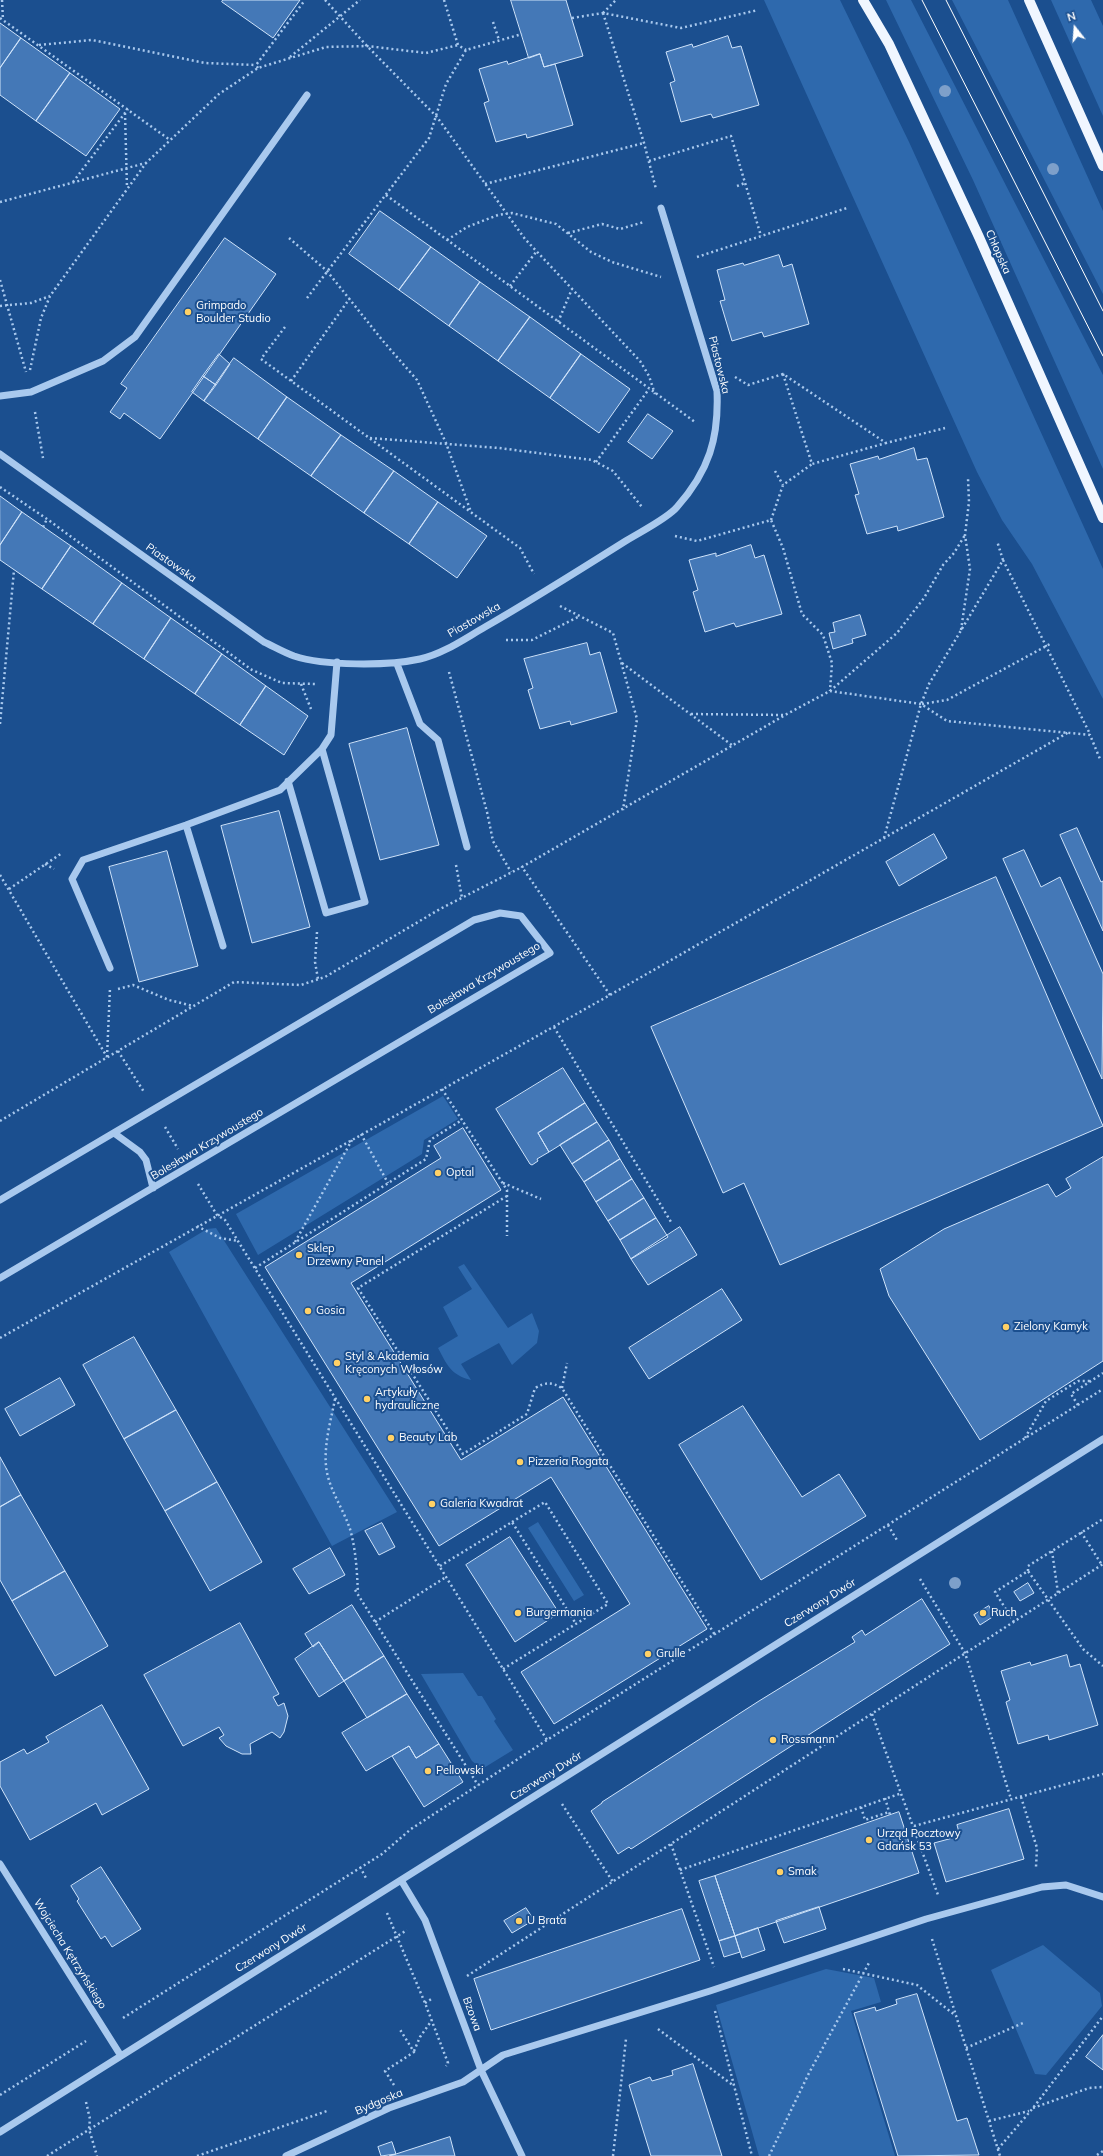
<!DOCTYPE html>
<html>
<head>
<meta charset="utf-8">
<style>
	body { margin:0 }
	#map { position:relative; width:1103px; height:2156px; overflow:hidden; background:#1b4f8f; font-family:Mulish,sans-serif }
	canvas { display:block }
	.north { position:absolute; left:1055px; top:8px; width:40px; height:40px; -webkit-text-stroke:3px #1b4f8f; paint-order:stroke; rotate:343deg; font-size:11px; font-weight:700; line-height:16px; text-align:center; color:#fff }
	.north::after { content:''; display:block; margin:auto; width:14px; height:18px; background:#fff; clip-path:polygon(50% 0,100% 100%,50% 72%,0 100%) }
</style>
</head>
<body>
<div id="map">
<canvas width="1103" height="2156"></canvas>
<div class="north">N</div>
</div>
<script>
const ctx = document.querySelector('canvas').getContext('2d');
ctx.lineJoin = 'round';
function fill(path, color) { ctx.fillStyle = color; ctx.fill(path, 'evenodd'); }
function stroke(path, color, width, dash) { ctx.strokeStyle = color; ctx.lineWidth = width; ctx.lineCap = dash ? 'butt' : 'round'; ctx.setLineDash(dash || []); ctx.stroke(path); }
function label(font, color, halo, rows, align = 'center') {
  ctx.font = font + ' Mulish,sans-serif'; ctx.lineWidth = 4; ctx.setLineDash([]); ctx.textBaseline = 'middle'; ctx.strokeStyle = halo; ctx.fillStyle = color; for (const [text, x, y, turn = 0] of rows) {
    ctx.save(); ctx.translate(x, y); ctx.rotate((+turn || 0) * Math.PI / 180); ctx.textAlign = isNaN(turn) ? turn : align; if (halo) ctx.strokeText(text, 0, 0); ctx.fillText(text, 0, 0); ctx.restore();
  }
}
const green = new Path2D(`
	M764,0H840L909,142L1103,569V699L1032,564L1002,520L977,472Z
	M886,0H911L1103,375V469L973,180Z
	M952,0H1008L1103,211V294Z
	M1051,0H1091L1103,26V116Z
	M443,1096L458,1119L424,1140L422,1154L258,1255L236,1214Z
	M216,1228L397,1512L332,1546L169,1252L207,1229Z
	M464,1264L508,1328L532,1313L539,1331L537,1343L512,1365L499,1343L461,1364L471,1380C451,1375 447,1365 438,1348L458,1336L443,1307L472,1289L458,1267Z
	M538,1522L584,1595L574,1601L528,1528Z
	M463,1673L478,1696H482L496,1719L494,1721L513,1750L482,1769L472,1761L421,1674Z
	M1043,1945L1100,1993L1102,2006L1046,2075L1035,2074L991,1970Z
	M826,1969L874,1978L881,2002L851,2011L895,2156H759L716,2005Z`);
const building = new Path2D(`
	M223,0H300L273,38L222,2Z
	M511,0H566L583,56L544,67L540,54L529,58Z
	M0,23L21,38L0,68Z
	M728,36L732,48L741,46L759,105L713,118L711,114L681,122L670,83L675,81L666,52L692,44L693,47Z
	M21,38L70,73L36,121L0,95V68Z
	M540,54L544,67L555,64L573,125L527,138L526,134L496,142L484,103L489,101L479,69L507,61L508,64Z
	M70,73L120,109L86,156L36,121Z
	M380,211L431,247L399,290L349,254Z
	M225,238L276,274L160,439L124,413L120,419L110,412L127,388L121,384Z
	M431,247L480,282L449,326L399,290Z
	M779,255L783,267L792,264L809,324L764,337L762,332L732,341L720,301L725,300L717,270L743,263L744,265Z
	M480,282L530,317L498,361L449,326Z
	M530,317L581,354L550,398L498,361Z
	M219,354L230,364L216,385L203,376Z
	M581,354L630,389L599,433L550,398Z
	M234,358L287,397L258,439L204,401Z
	M203,376L216,385L204,401L192,392Z
	M287,397L341,435L311,476L258,439Z
	M648,414L673,431L652,459L628,442Z
	M341,435L394,471L364,513L311,476Z
	M914,448L917,460L927,458L944,517L898,531L897,526L867,534L855,495L859,494L850,464L878,456L879,459Z
	M394,471L438,502L409,544L364,513Z
	M0,496L22,512L0,545Z
	M438,502L487,536L457,578L409,544Z
	M22,512L71,546L42,589L0,560V545Z
	M751,545L755,558L764,555L782,614L736,627L734,623L705,632L693,592L698,590L689,560L716,553V556Z
	M71,546L122,583L93,624L42,589Z
	M122,583L171,618L144,659L93,624Z
	M860,615L866,635L852,639L853,643L833,649L829,633L835,632L833,623Z
	M171,618L222,654L195,694L144,659Z
	M587,643L590,655L600,652L617,712L571,725L570,721L540,729L528,690L533,688L524,659Z
	M222,654L266,686L240,725L195,694Z
	M266,686L308,716L284,755L240,725Z
	M407,728L439,845L380,860L349,744Z
	M279,811L310,927L252,943L221,826Z
	M1077,828L1101,882L1103,881V931L1060,835Z
	M934,834L947,858L899,886L886,862Z
	M1024,850L1041,887L1060,877L1103,974L1102,1079L1003,859Z
	M167,851L198,966L139,982L109,867Z
	M996,877L1103,1126L780,1265L744,1183L723,1193L651,1027Z
	M563,1068L585,1103L538,1133L549,1152L537,1159L538,1161L532,1165L530,1164L496,1109Z
	M585,1103L597,1122L549,1152L538,1133Z
	M597,1122L609,1140L572,1164L560,1145Z
	M463,1128L501,1190L351,1283L461,1460L563,1397L707,1629L554,1724L521,1672L630,1604L551,1477L439,1546L265,1267L441,1158L434,1146Z
	M609,1140L620,1159L584,1182L572,1164Z
	M1103,1157V1361L980,1440L889,1296L880,1269L944,1229L1048,1184L1056,1197L1071,1188L1066,1179Z
	M620,1159L632,1179L596,1202L584,1182Z
	M632,1179L644,1198L608,1221L596,1202Z
	M644,1198L656,1218L620,1240L608,1221Z
	M656,1218L668,1237L631,1259L620,1240Z
	M680,1227L697,1255L648,1285L631,1259Z
	M722,1289L742,1320L649,1379L629,1348Z
	M134,1337L176,1410L124,1439L83,1365Z
	M60,1378L75,1405L20,1436L5,1409Z
	M743,1406L802,1497L839,1474L866,1516L761,1580L679,1445Z
	M176,1410L217,1482L165,1511L124,1439Z
	M0,1457L21,1495L0,1507Z
	M217,1482L262,1562L210,1591L165,1511Z
	M21,1495L65,1571L12,1601L0,1580V1507Z
	M382,1523L395,1547L379,1555L365,1531Z
	M510,1537L559,1613L515,1642L466,1565Z
	M330,1548L345,1575L309,1594L293,1569Z
	M65,1571L108,1646L55,1676L12,1601Z
	M1028,1583L1034,1593L1020,1601L1014,1592Z
	M922,1599L950,1644L631,1849L629,1847L618,1854L591,1811L602,1803V1802L759,1701L855,1642L852,1637L862,1630L865,1635Z
	M352,1605L384,1656L344,1681L319,1642L313,1647L305,1634Z
	M989,1606L994,1616L980,1625L974,1615Z
	M240,1623L279,1694L273,1697L278,1706L284,1703L288,1716L284,1732L280,1738L272,1732L250,1744L251,1754H242L226,1746L219,1738L224,1735L219,1727L183,1746L144,1675Z
	M319,1642L344,1681L319,1697L295,1659Z
	M1067,1655L1070,1667L1080,1664L1098,1725L1049,1740L1048,1735L1018,1744L1006,1702L1010,1700L1001,1671L1030,1662L1031,1665Z
	M384,1656L407,1694L367,1718L344,1681Z
	M407,1694L439,1744L416,1758L409,1746L366,1771L342,1733Z
	M102,1705L149,1789L102,1815L96,1803L30,1840L0,1786V1762L24,1749L27,1754L49,1742L46,1737Z
	M439,1744L463,1782L424,1807L392,1756L409,1746L416,1758Z
	M1009,1809L1024,1859L946,1882L934,1843L960,1836L957,1825Z
	M899,1812L919,1873L735,1936L715,1876Z
	M101,1867L141,1929L112,1947L105,1936L101,1939L77,1901L79,1899L71,1886Z
	M715,1876L735,1936L719,1941L699,1881Z
	M819,1907L826,1929L784,1943L776,1921Z
	M526,1908L534,1920L512,1933L504,1921Z
	M682,1909L700,1960L491,2030L474,1979Z
	M758,1928L765,1950L742,1958L735,1936Z
	M735,1936L740,1952L724,1957L719,1941Z
	M917,1994L957,2121L967,2118L979,2155L898,2156L854,2013L875,2007L876,2011L897,2004L896,2000Z
	M1103,2035V2070L1086,2057Z
	M693,2064L722,2156H651L629,2085L650,2077L652,2081L673,2075L672,2071Z
	M450,2137L455,2156H389L396,2154Z
	M392,2142L396,2154L381,2156L378,2147Z`);
const path = new Path2D(`
	M2,0L3,20
	M325,0L367,46L437,117L525,239L640,361L649,376L655,394
	M444,0L458,45L466,50
	M603,13L644,143L656,189
	M603,13L616,0
	M0,18L170,140
	M572,18L603,13L681,28L758,10
	M493,22L499,40
	M39,45L92,40L205,63L256,65
	M290,57L360,0
	M258,68L256,65L305,0
	M125,113L127,188
	M649,161L731,136L761,236
	M73,182L128,109
	M485,184L644,143
	M737,186L745,183
	M386,195L695,422
	M0,202L146,163
	M568,233L602,224L620,229L644,222
	M289,238L327,271L383,341L417,380L446,443L471,512
	M447,240L467,227L498,215L512,213L556,224L591,252L612,262L661,277
	M697,257L847,208
	M0,280L26,372
	M510,286L536,252
	M307,298L429,138L446,84L466,50L522,34
	M0,306L31,303L50,296
	M558,322L572,289
	M285,327L261,359L520,548L534,574
	M30,370L41,318L50,296L146,163L219,94L258,68L326,47L367,46L426,53L458,45
	M783,374L812,464L886,443
	M735,377L748,385L783,374L886,443L945,428
	M291,381L350,298
	M35,412L43,458
	M370,438L499,448L592,460L613,471L642,507
	M596,462L649,389
	M775,471L783,485
	M0,487L47,519L252,670L282,683L315,684
	M771,520L783,485L812,464
	M43,527L47,519
	M675,536L697,541L771,520L783,548L802,614L823,635L832,663L830,691
	M1003,560L1090,734
	M560,606L613,633L637,719L623,810
	M961,630L970,569L965,535L969,502L968,478
	M506,640H532L580,616
	M622,663L733,746
	M449,672L487,812L493,841L511,872
	M301,684L311,709
	M830,691L897,633L924,598L943,565L954,553L965,535
	M922,704L947,700L1050,644
	M691,714L784,715
	M0,724L14,570
	M884,838L921,704L929,684L1003,560L997,541
	M45,864L54,869
	M456,865L462,898
	M0,875L107,1057
	M9,889L62,853
	M317,932L315,962L318,979
	M118,989L133,985L169,1000L193,1006
	M610,995L522,867L785,715L830,691L921,704L947,721L1090,735L1100,759
	M554,1027L671,1222
	M118,1051L144,1092
	M107,1057L110,988
	M442,1089L507,1190V1236
	M0,1121L234,982L301,985L325,977L440,909L522,867
	M165,1127L178,1149
	M361,1134L388,1183
	M503,1183L541,1199
	M198,1184L217,1215L225,1220L547,1740
	M507,1196L358,1288L463,1454L527,1414L535,1388C546,1382 551,1382 562,1388L715,1635
	M197,1226L220,1238L238,1241
	M295,1242L352,1140
	M255,1268L426,1159L430,1140L462,1120
	M0,1338L610,995L1069,732
	M562,1388L567,1363
	M335,1399C331,1420 324,1443 326,1466C328,1488 343,1508 350,1529C356,1550 357,1572 358,1593
	M1078,1405L1071,1394L1103,1373
	M1025,1438L1046,1401L1078,1381H1091
	M888,1525L898,1542
	M1081,1532L1102,1565
	M1052,1551L1058,1593
	M440,1566L512,1522L576,1624
	M1028,1571V1566L1103,1519
	M920,1579L965,1653L1011,1799
	M355,1590L478,1785
	M375,1622L446,1577
	M1014,1622L995,1592L1028,1571L1083,1649L1103,1666
	M503,1669L608,1604L545,1502L512,1522
	M872,1714L938,1895
	M1021,1797L1037,1848L1036,1867
	M885,1798L890,1815
	M562,1804L613,1882
	M861,1807L865,1820L889,1812
	M914,1826L1103,1774
	M671,1844L714,1967
	M360,1867L366,1878
	M680,1870L902,1793
	M387,1913L425,2003L448,2063L446,2066
	M932,1939L1000,2156
	M843,1969L917,1985L956,2016
	M467,1976L1103,1564
	M425,2003L433,1998
	M715,2011L752,2156
	M123,2018L382,1854L411,1829L547,1740L1103,1389
	M658,2029L734,2086
	M966,2048L1023,2023
	M414,2051L420,2037L432,2020
	M394,2085L385,2071L414,2052L399,2028
	M0,2095L86,2041
	M86,2102L90,2119L89,2129L97,2156
	M1033,2108L1089,2088L1103,2087
	M989,2121L1029,2111
	M998,2149L1033,2108L1103,2016
	M1097,2155L1103,2151
	M47,2156L407,1930
	M197,2156L327,2111
	M613,2156L626,2039
	M769,2156L809,2073L870,1961`);
const minor = new Path2D(`
	M0,396L31,392L103,361L135,337L307,95
	M0,454L264,642C273,646 283,652 294,656C324,666 388,666 420,659C443,654 464,639 485,627C532,600 578,571 624,542C638,533 667,519 677,507C709,471 719,438 717,391L661,208
	M397,664L420,724L438,740L467,847
	M288,781L326,913L365,902L322,749
	M186,825L223,946
	M110,968L72,879L83,860L186,825L280,790L322,749L331,735L337,662
	M114,1133L140,1152L146,1160L153,1188
	M0,1200L474,920L500,913L521,916L550,953L0,1278
	M0,1864L121,2056
	M401,1880L425,1920L481,2070L522,2156
	M0,2132L1103,1439
	M286,2156L389,2108L463,2082L503,2055L710,1991L926,1919L1042,1887L1066,1885L1103,1897`);
const major = new Path2D(`
	M863,0L889,44L979,237L1103,518
	M1029,0L1103,166`);
const tram = new Path2D(`
	M922,0L1103,356
	M946,0L1103,311`);
const trees = [
	[945,91],
	[1053,169],
	[955,1583]
];
const markers = [
	[188,312,4,"#ffd166"],
	[438,1173,4,"#ffd166"],
	[299,1255,4,"#ffd166"],
	[308,1311,4,"#ffd166"],
	[1006,1327,4,"#ffd166"],
	[337,1363,4,"#ffd166"],
	[367,1399,4,"#ffd166"],
	[391,1438,4,"#ffd166"],
	[520,1462,4,"#ffd166"],
	[432,1504,4,"#ffd166"],
	[518,1613,4,"#ffd166"],
	[983,1613,4,"#ffd166"],
	[648,1654,4,"#ffd166"],
	[773,1740,4,"#ffd166"],
	[428,1771,4,"#ffd166"],
	[869,1840,4,"#ffd166"],
	[780,1872,4,"#ffd166"],
	[519,1921,4,"#ffd166"]
];
const streetNames = [
	["Chłopska",998,252,66],
	["Piastowska",719,365,76],
	["Piastowska",171,563,35],
	["Piastowska",474,620,-30],
	["Bolesława Krzywoustego",484,978,-31],
	["Bolesława Krzywoustego",207,1144,-31],
	["Czerwony Dwór",820,1603,-32],
	["Czerwony Dwór",546,1776,-32],
	["Czerwony Dwór",271,1948,-32],
	["Wojciecha Kętrzyńskiego",70,1954,58],
	["Bzowa",472,2014,70],
	["Bydgoska",379,2102,-23]
];
const poiNames = [
	["Grimpado",196,306],
	["Boulder Studio",196,319],
	["Optal",446,1173],
	["Sklep",307,1249],
	["Drzewny Panel",307,1262],
	["Gosia",316,1311],
	["Zielony Kamyk",1014,1327],
	["Styl & Akademia",345,1357],
	["Kręconych Włosów",345,1370],
	["Artykuły",375,1393],
	["hydrauliczne",375,1406],
	["Beauty Lab",399,1438],
	["Pizzeria Rogata",528,1462],
	["Galeria Kwadrat",440,1504],
	["Burgermania",526,1613],
	["Ruch",991,1613],
	["Grulle",656,1654],
	["Rossmann",781,1740],
	["Pellowski",436,1771],
	["Urząd Pocztowy",877,1834],
	["Gdańsk 53",877,1847],
	["Smak",788,1872],
	["U Brata",527,1921]
];
fill(green, '#2e69ad');
fill(building, '#4478b7');
stroke(building, '#cfe3fa', 1);
stroke(path, '#a9c9ee', 2.5, [2, 3]);
stroke(minor, '#a9c9ee', 7);
stroke(major, '#f0f6ff', 10);
stroke(tram, '#fff', 1);
ctx.fillStyle = '#7ea0ca';
for (const [x, y] of trees) { ctx.beginPath(); ctx.arc(x, y, 6, 0, 2 * Math.PI); ctx.fill(); }
for (const [x, y, r, color] of markers) { const dot = new Path2D(); dot.arc(x, y, r, 0, 2 * Math.PI); ctx.fillStyle = color; ctx.fill(dot); stroke(dot, '#1b4f8f', 1.5); }
label('11px', '#fff', '#1b4f8f', streetNames);
label('11px', '#fff', '#1b4f8f', poiNames, 'left');
</script>
</body>
</html>
